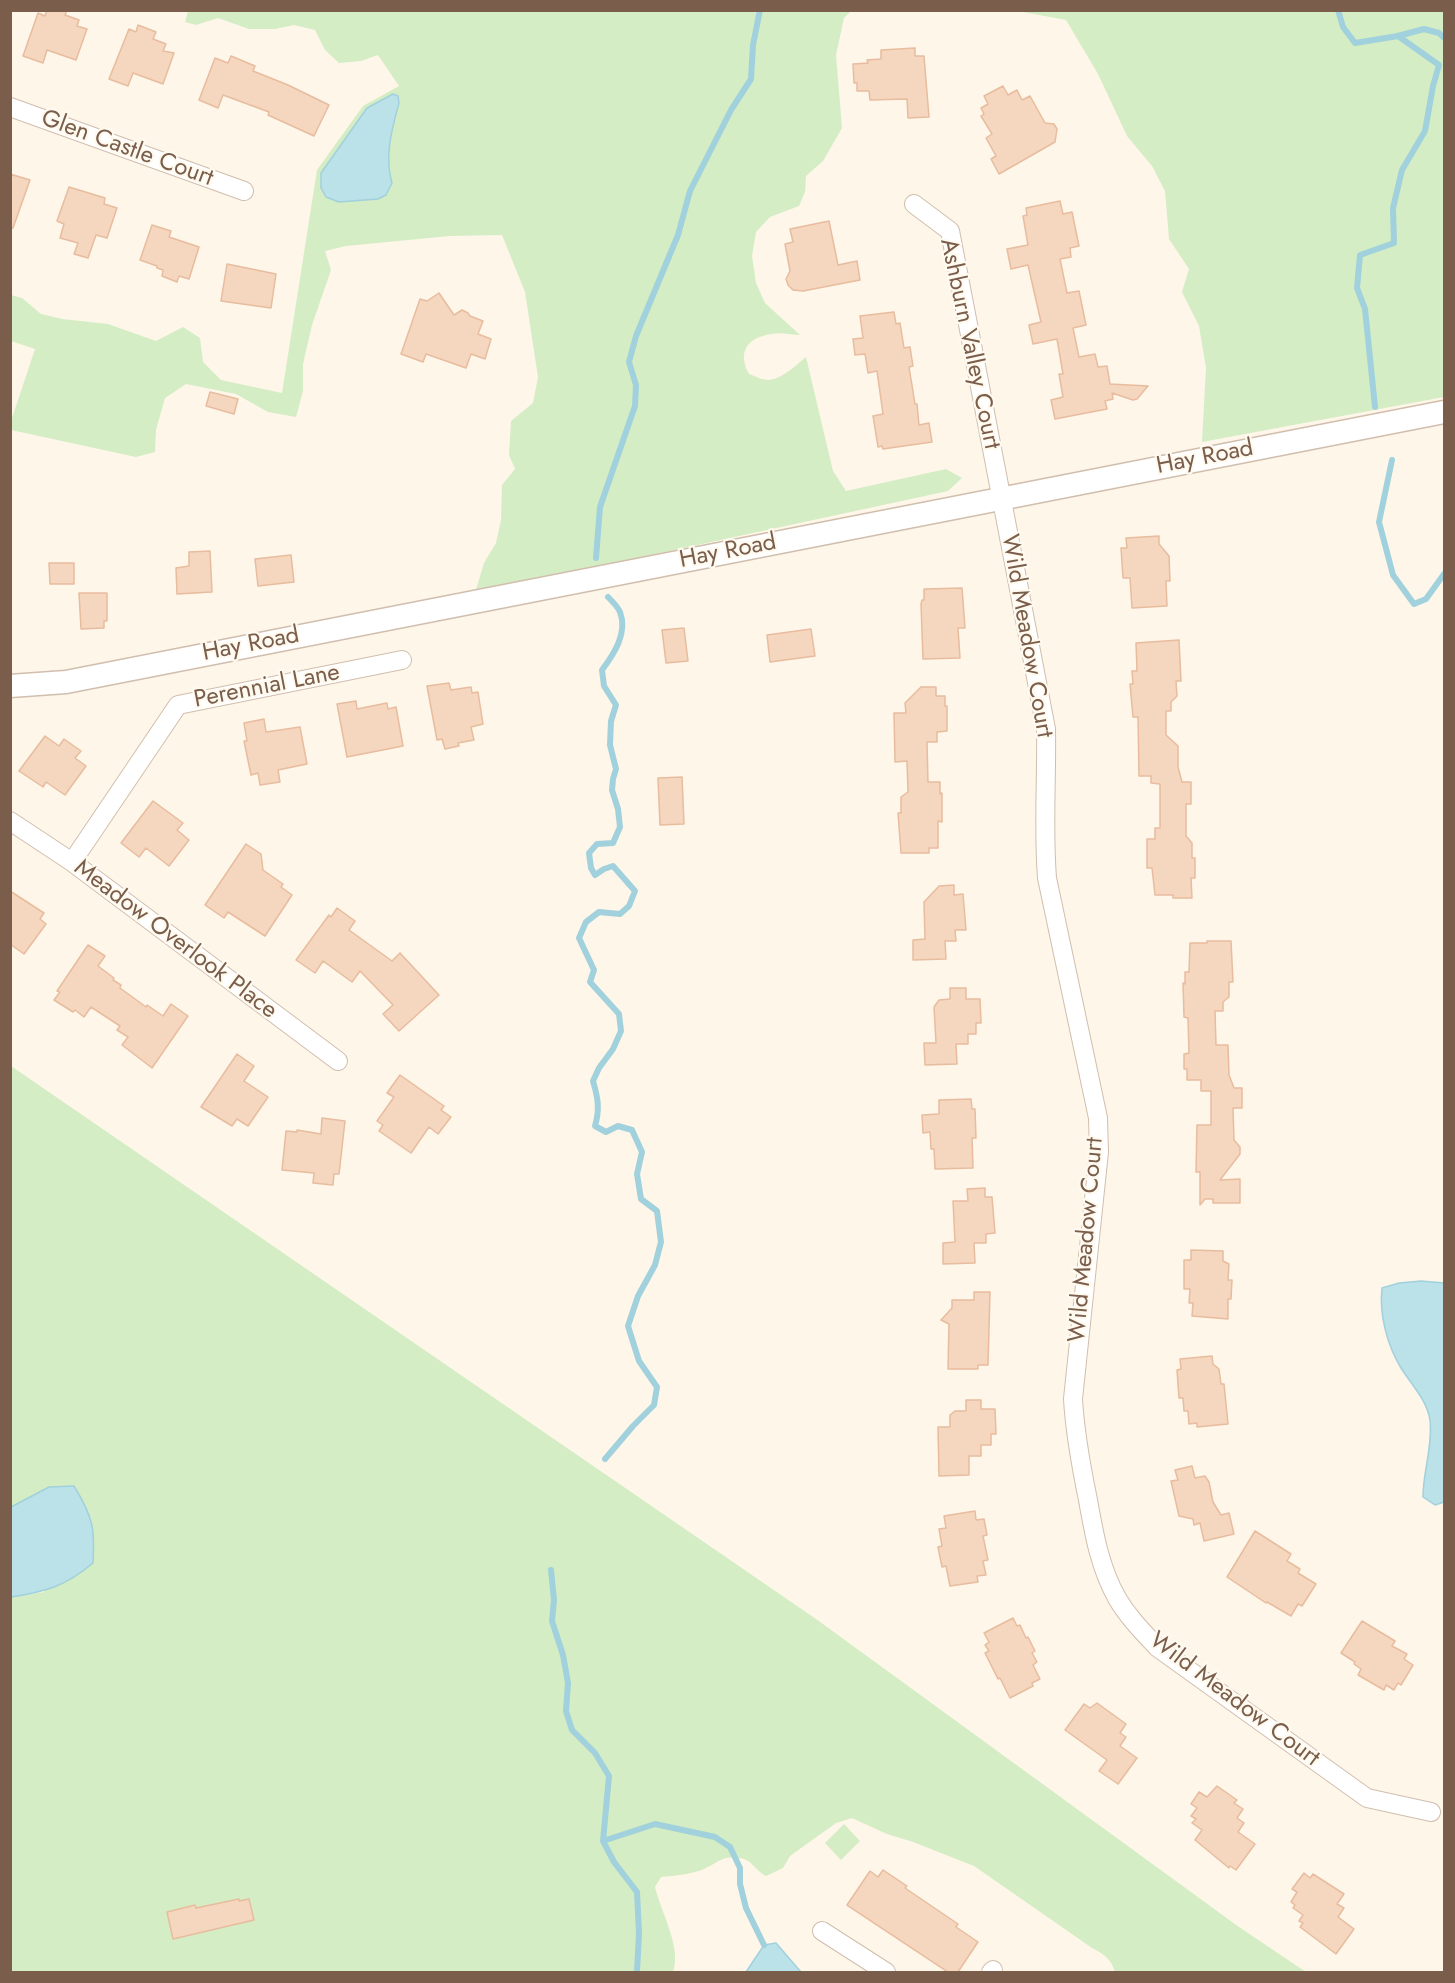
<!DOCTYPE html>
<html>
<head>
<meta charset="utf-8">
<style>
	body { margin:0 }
	#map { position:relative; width:1455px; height:1983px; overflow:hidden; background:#fef6e9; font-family:Jost,sans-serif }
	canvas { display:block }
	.frame { position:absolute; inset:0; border:12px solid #7a5d4a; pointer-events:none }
</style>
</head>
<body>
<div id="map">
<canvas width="1455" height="1983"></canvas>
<div class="frame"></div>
</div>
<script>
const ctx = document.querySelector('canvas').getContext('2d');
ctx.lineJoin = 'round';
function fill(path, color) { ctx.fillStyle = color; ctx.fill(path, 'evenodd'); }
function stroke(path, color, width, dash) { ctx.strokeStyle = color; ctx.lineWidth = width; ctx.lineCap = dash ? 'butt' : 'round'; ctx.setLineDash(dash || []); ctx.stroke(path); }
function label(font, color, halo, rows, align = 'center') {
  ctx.font = font + ' Jost,sans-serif'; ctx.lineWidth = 4.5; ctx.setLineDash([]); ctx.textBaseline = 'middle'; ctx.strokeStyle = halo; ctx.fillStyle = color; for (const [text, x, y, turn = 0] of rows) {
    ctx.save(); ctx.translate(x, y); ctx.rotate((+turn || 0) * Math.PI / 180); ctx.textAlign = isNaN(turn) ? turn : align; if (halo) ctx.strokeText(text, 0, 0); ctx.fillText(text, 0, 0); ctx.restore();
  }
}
const green = new Path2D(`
	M188,11H851L844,18L836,55L842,128L823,161L806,176L805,192L799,206L770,217L756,232L752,256L756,283L765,303L800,335C791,335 780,332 771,334C747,338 737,352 749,374C755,376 762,380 768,380C781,380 796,365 806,357L833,471L846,491L946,469L962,478L948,491L475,593L484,563L496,543L501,520L502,485L515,469L509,455L511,421L533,403L538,377L525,292L502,235L450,236L346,246L325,251L331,270L312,325L303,364V391L296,417L268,412L236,394L186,384L165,398L156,430L155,452L136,457L11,430V421L35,349L11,341V295L22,298L41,314L62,319L108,324L156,341L183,327L200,338L203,362L221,380L282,393L317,170L363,106L399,86L378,55L361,61L339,63L325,50L315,30L294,25L275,29H249L218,18L196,25L185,22Z
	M1018,11H1444V397L1202,442L1206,368L1199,326L1182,292L1189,269L1169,239L1165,191L1152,166L1127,136L1098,74L1066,20Z
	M11,1066L816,1619L1239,1927L1306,1972H1115C1111,1959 1104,1954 1092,1948L974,1866L913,1842L887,1834L852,1818L836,1823L790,1856L783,1868L766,1876C757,1872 753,1862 744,1859C721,1852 714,1868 695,1872C684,1875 672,1876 661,1877L655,1887C661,1912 682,1948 673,1972H11V1597L44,1592L49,1487L11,1507Z
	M844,1824L860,1841L841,1860L825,1843Z`);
const water = new Path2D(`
	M393,94L398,96L399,103C392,129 384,156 392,183L386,195L378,199L339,202L326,197L321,188V173L367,108Z
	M1421,1281L1444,1283V1502L1435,1505L1423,1497C1423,1471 1433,1446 1430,1420C1427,1400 1411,1384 1401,1368C1387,1345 1379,1314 1382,1288L1399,1283Z
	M74,1486C93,1517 95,1528 93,1563C66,1586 45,1592 11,1597V1507L49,1487Z
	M776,1943L801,1972H746L764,1945Z`);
const stream = new Path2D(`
	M1338,10L1343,27L1355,43L1398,36L1424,29L1439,33L1444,38
	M1375,407L1365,309L1357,288L1360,255L1394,243L1393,208L1402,170L1425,131L1433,86L1439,65L1398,36
	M1392,460L1379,522L1393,575L1414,604L1426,599L1444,574
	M596,558L600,507L635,406L636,385L629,362L636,336L678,235L690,191L731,110L751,79L753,45L760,10
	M605,1459L633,1426L654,1405L657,1387L639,1361L628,1326L638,1296L655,1265L661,1242L657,1211L641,1199L637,1174L642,1152L632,1130L618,1126L606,1132L595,1126C600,1109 598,1098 593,1081L599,1068L613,1049L621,1031L619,1014L590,982L594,970L579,938L586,922L599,912L620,914L629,906L635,891L613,866L604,869L595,875L591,868L589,853L597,844L613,843L620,827L618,809L612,790L613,779L616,769L610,745L611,721L616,705L604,686L602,670C614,654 628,633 620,612C618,607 612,601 608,597
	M551,1570L554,1600L552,1621L563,1655L568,1683L566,1711L572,1730L595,1753L609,1776L603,1841L614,1862L637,1892L639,1933L637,1972
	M603,1841L655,1824L715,1837L730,1847L740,1868V1884L746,1908L764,1945`);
const building = new Path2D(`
	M47,10H67L65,15L79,20L77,26L87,29L76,60L47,50L43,63L23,56L38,13L45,16Z
	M138,25L156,32L153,39L166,44L163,51L174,53L163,84L133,73L128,86L109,79L129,29L136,32Z
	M915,48V56H924L929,117L908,118L907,99L870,100L869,91H857V83H854L853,64L868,63L867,60L881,59V50Z
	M231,56L255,66L253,71L288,85L329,105L314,136L268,115L269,112L223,95L218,108L199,100L215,58L228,63Z
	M1003,86L1008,95L1017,90L1022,100L1030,96L1045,123L1054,124L1057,129L1055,142L999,174L991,159L996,156L986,138L992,134L981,116L984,114L981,108L988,104L984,96Z
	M10,174L30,180L13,228H10Z
	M69,187L105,198L104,204L117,208L107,238L96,235L88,258L74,254L78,243L60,238L64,224L57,221Z
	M1060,201L1063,214L1072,212L1079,246L1070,248L1071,257L1060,259L1067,293L1079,291L1086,325L1073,328L1079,357L1095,354L1098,367L1107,366L1110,384L1148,386L1137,399L1133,400L1112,393L1113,399L1105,401L1107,409L1055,419L1051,400L1063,397L1059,374H1063L1057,339L1033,344L1029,325L1041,322L1028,265L1011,269L1007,249L1028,245L1023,216L1027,215L1026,208Z
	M829,221L838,265L857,261L860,280L803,291L793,290L788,285L786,279L790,271L785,244L793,242L790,229Z
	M152,225L171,231L169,237L199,247L189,279L179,276L177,282L162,276L163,270L157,268V266L140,260Z
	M227,264L276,274L271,308L221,301Z
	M439,293L454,315L462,310L468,313L470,316L483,321L478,334L491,339L485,359L471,354L466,368L426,354L423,362L401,354L420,299L427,301Z
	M894,312L896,324L900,323L904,348L910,347L913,366L909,367L915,404H917L919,425L929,423L932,442L883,449L882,446L878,447L873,416L883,414L877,371L868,373L865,354L855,355L853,339L863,338L860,316Z
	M210,392L238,399L234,414L206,406Z
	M1159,536V544L1169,556L1170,581H1166L1167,606L1132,608L1130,578H1123L1121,548H1127L1126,538Z
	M210,551L212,592L177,594L176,568L189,566V552Z
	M291,555L294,582L258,586L255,559Z
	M49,563H74V584H50Z
	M962,588L965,628H958L960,658L923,659L921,604L922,600H924V589Z
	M79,593H107V621H104V628L81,629Z
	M684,628L688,661L666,663L662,630Z
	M811,629L815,656L770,662L767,635Z
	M1179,640L1181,681H1176L1177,696L1171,702V711H1166V735L1178,746V767L1182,782H1191V804H1186V836L1192,843V858H1195V878H1191L1192,898H1173V895H1155L1152,868H1147V839H1155V828H1160V784L1151,783V776H1139L1138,717H1133L1130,684H1133L1132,671H1137L1136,643Z
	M449,683L451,690L471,687L472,693L478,692L483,724L471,727L474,740L458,743L459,746L445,749L442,739L437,740L427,686Z
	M921,687H936V696H945V706H947V731L937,732V742H927L928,782H940V794L942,793V822L938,821V848H929V853H901L898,813H901V797L908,792L907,761L895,762L894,713H906L905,703Z
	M356,701L357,709L387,703L388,709L396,707L403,746L347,757L337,704Z
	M264,719L266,732L300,727L307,764L278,770L280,782L260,785L258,773L251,775L244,741H247L244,723Z
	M45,736L59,746L64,739L81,751L75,758L86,766L65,795L46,782L43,787L19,771Z
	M682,777L684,824L660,825L658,778Z
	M153,801L183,823L177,830L189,840L169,866L146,848L139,857L121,843Z
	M246,844L261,854L263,870L283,884L281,887L292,895L265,936L228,912L224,918L205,905Z
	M954,885V895L963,894L966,930H955L956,941H945L946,959L913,960V940L925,939L924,902L939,886Z
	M10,891L44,913L40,919L46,924L24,954L10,944Z
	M337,908L355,921L349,930L392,961L400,953L439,995L399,1031L383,1014L393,1005L360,971L352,982L323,961L315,973L296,960L329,915L331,917Z
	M1207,941H1231L1233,982H1229V997L1223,1002V1011H1215L1216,1045H1228L1229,1075L1234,1088H1242V1108H1233L1234,1140L1240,1147V1154L1220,1180L1240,1179V1203H1213V1199H1205L1200,1205V1172H1196L1197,1125H1211V1091H1201V1080H1187V1069H1184V1054L1189,1053L1188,1018L1184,1017L1183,983L1185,984V972H1189L1190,943H1207Z
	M88,945L105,956L98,966L114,978L113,980L121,985L120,988L146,1007L147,1005L163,1016L171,1004L188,1016L152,1068L122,1045L128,1037L117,1030L120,1026L91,1007L84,1017L75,1010L73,1012L54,1000L60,992L57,991Z
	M950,988H966V999H980L981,1023H976V1034H968V1044H956L957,1064L925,1065L924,1043H936L934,1007L939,1000L950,999Z
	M237,1054L254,1066L244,1081L268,1097L248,1126L237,1119L232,1126L201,1107Z
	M400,1075L444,1106L441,1110L451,1117L438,1134L429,1127L411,1153L379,1131L383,1125L377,1121L394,1097L387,1093Z
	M971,1099L972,1109H975L976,1138H972L973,1168L935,1169L934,1149H931L930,1132L923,1133L922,1115L939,1114V1100Z
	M322,1118L345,1121L339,1174H334L333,1185L313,1183L314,1173L282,1170L286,1131L297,1132V1130L321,1134Z
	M985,1188V1197H992L995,1233L986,1234V1243H974L975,1263L943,1264V1243L955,1242L953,1201H968L967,1189Z
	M1191,1250L1223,1251V1261L1229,1264L1228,1280H1232L1231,1299H1228V1319L1192,1316L1193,1303H1189L1190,1289H1184V1260H1191Z
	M974,1292H990L988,1365H978V1369H948L949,1324L941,1320L952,1308V1300H974Z
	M1212,1356L1213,1364L1219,1369L1221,1384H1224L1228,1424L1197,1427V1423L1189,1424L1188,1411H1184L1183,1398H1179L1177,1370L1181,1369L1180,1359Z
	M966,1400H981V1409H995L996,1434H991V1445H981V1456H969V1475L939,1476L938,1427H950V1415L955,1411H966Z
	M1192,1466L1195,1478L1205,1476L1209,1482L1213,1502L1221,1515L1229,1513L1234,1534L1204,1541L1200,1523L1194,1525L1193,1519L1179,1516L1171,1481L1178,1480L1175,1470Z
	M975,1511L976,1520L984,1519L987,1535L983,1536L988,1560L983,1561L986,1575L977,1576L978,1582L950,1586L946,1566L942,1567L938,1547L942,1546L939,1529L946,1528L944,1516Z
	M1255,1531L1291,1554L1287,1561L1300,1569L1298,1573L1316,1584L1302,1606L1298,1604L1291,1616L1267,1602L1266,1603L1227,1577Z
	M1013,1618L1017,1626L1020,1625L1026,1638L1028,1637L1035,1651L1032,1653L1037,1662L1033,1665L1040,1679L1032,1683L1033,1686L1010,1698L1000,1678L998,1679L985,1653L989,1651L985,1645L989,1642L984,1633Z
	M1362,1621L1395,1641L1392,1646L1407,1654L1404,1659L1413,1665L1401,1685L1398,1683L1394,1690L1386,1685L1384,1690L1358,1675L1361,1669L1354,1664L1355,1662L1341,1653Z
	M1097,1703L1126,1724L1120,1733L1126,1737L1120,1746L1137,1758L1118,1784L1099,1771L1107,1760L1065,1730L1084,1704L1090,1708Z
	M1217,1786L1237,1800L1234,1803L1243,1809L1237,1818L1244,1823L1238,1832L1255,1844L1236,1870L1230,1866L1229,1868L1195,1840L1202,1830L1192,1823L1196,1819L1191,1816L1197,1808L1191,1804L1199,1792L1207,1797Z
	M883,1870L907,1886L905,1888L958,1924L956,1927L978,1942L958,1972H948L847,1905L870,1871L878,1877Z
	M1304,1873L1310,1878L1313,1874L1344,1894L1337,1904L1344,1908L1338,1917L1354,1929L1336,1954L1300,1927L1303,1923L1299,1921L1303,1915L1293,1908L1295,1905L1291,1902L1297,1892L1292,1889Z
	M239,1899V1901L249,1899L254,1920L173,1939L167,1912L195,1905L196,1908Z`);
const minor = new Path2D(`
	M10,107L244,191
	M914,204L950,231L1046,729C1047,779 1043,828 1047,878L1098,1118L1099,1152L1073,1399C1075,1434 1081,1466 1088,1500C1094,1534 1100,1568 1117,1598C1128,1617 1143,1632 1158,1648L1367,1798L1431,1812
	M10,821L72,862L338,1061
	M72,862L178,705L402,660
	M822,1931L886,1972
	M991,1972L993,1970`);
const tertiary = new Path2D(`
	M10,686L66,682L1444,412`);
const streetNames = [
	["Glen Castle Court",127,149,20],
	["Ashburn Valley Court",969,344,78],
	["Hay Road",1205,458,-11],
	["Hay Road",728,552,-11],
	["Wild Meadow Court",1026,636,80],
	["Hay Road",251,645,-11],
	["Perennial Lane",267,687,-11],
	["Meadow Overlook Place",175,940,37],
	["Wild Meadow Court",1087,1240,-85],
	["Wild Meadow Court",1234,1700,37]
];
fill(green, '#d4edc5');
fill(water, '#bbe1e9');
stroke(water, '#a1d1dc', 1.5);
stroke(stream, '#a1d1dc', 6);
fill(building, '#f5d6bf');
stroke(building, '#e8bc9e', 1.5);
stroke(minor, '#d1bead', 20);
stroke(tertiary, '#d1bead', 25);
stroke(minor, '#fff', 18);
stroke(tertiary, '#fff', 22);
label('24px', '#7a5d4a', '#fffaf0', streetNames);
</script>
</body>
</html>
